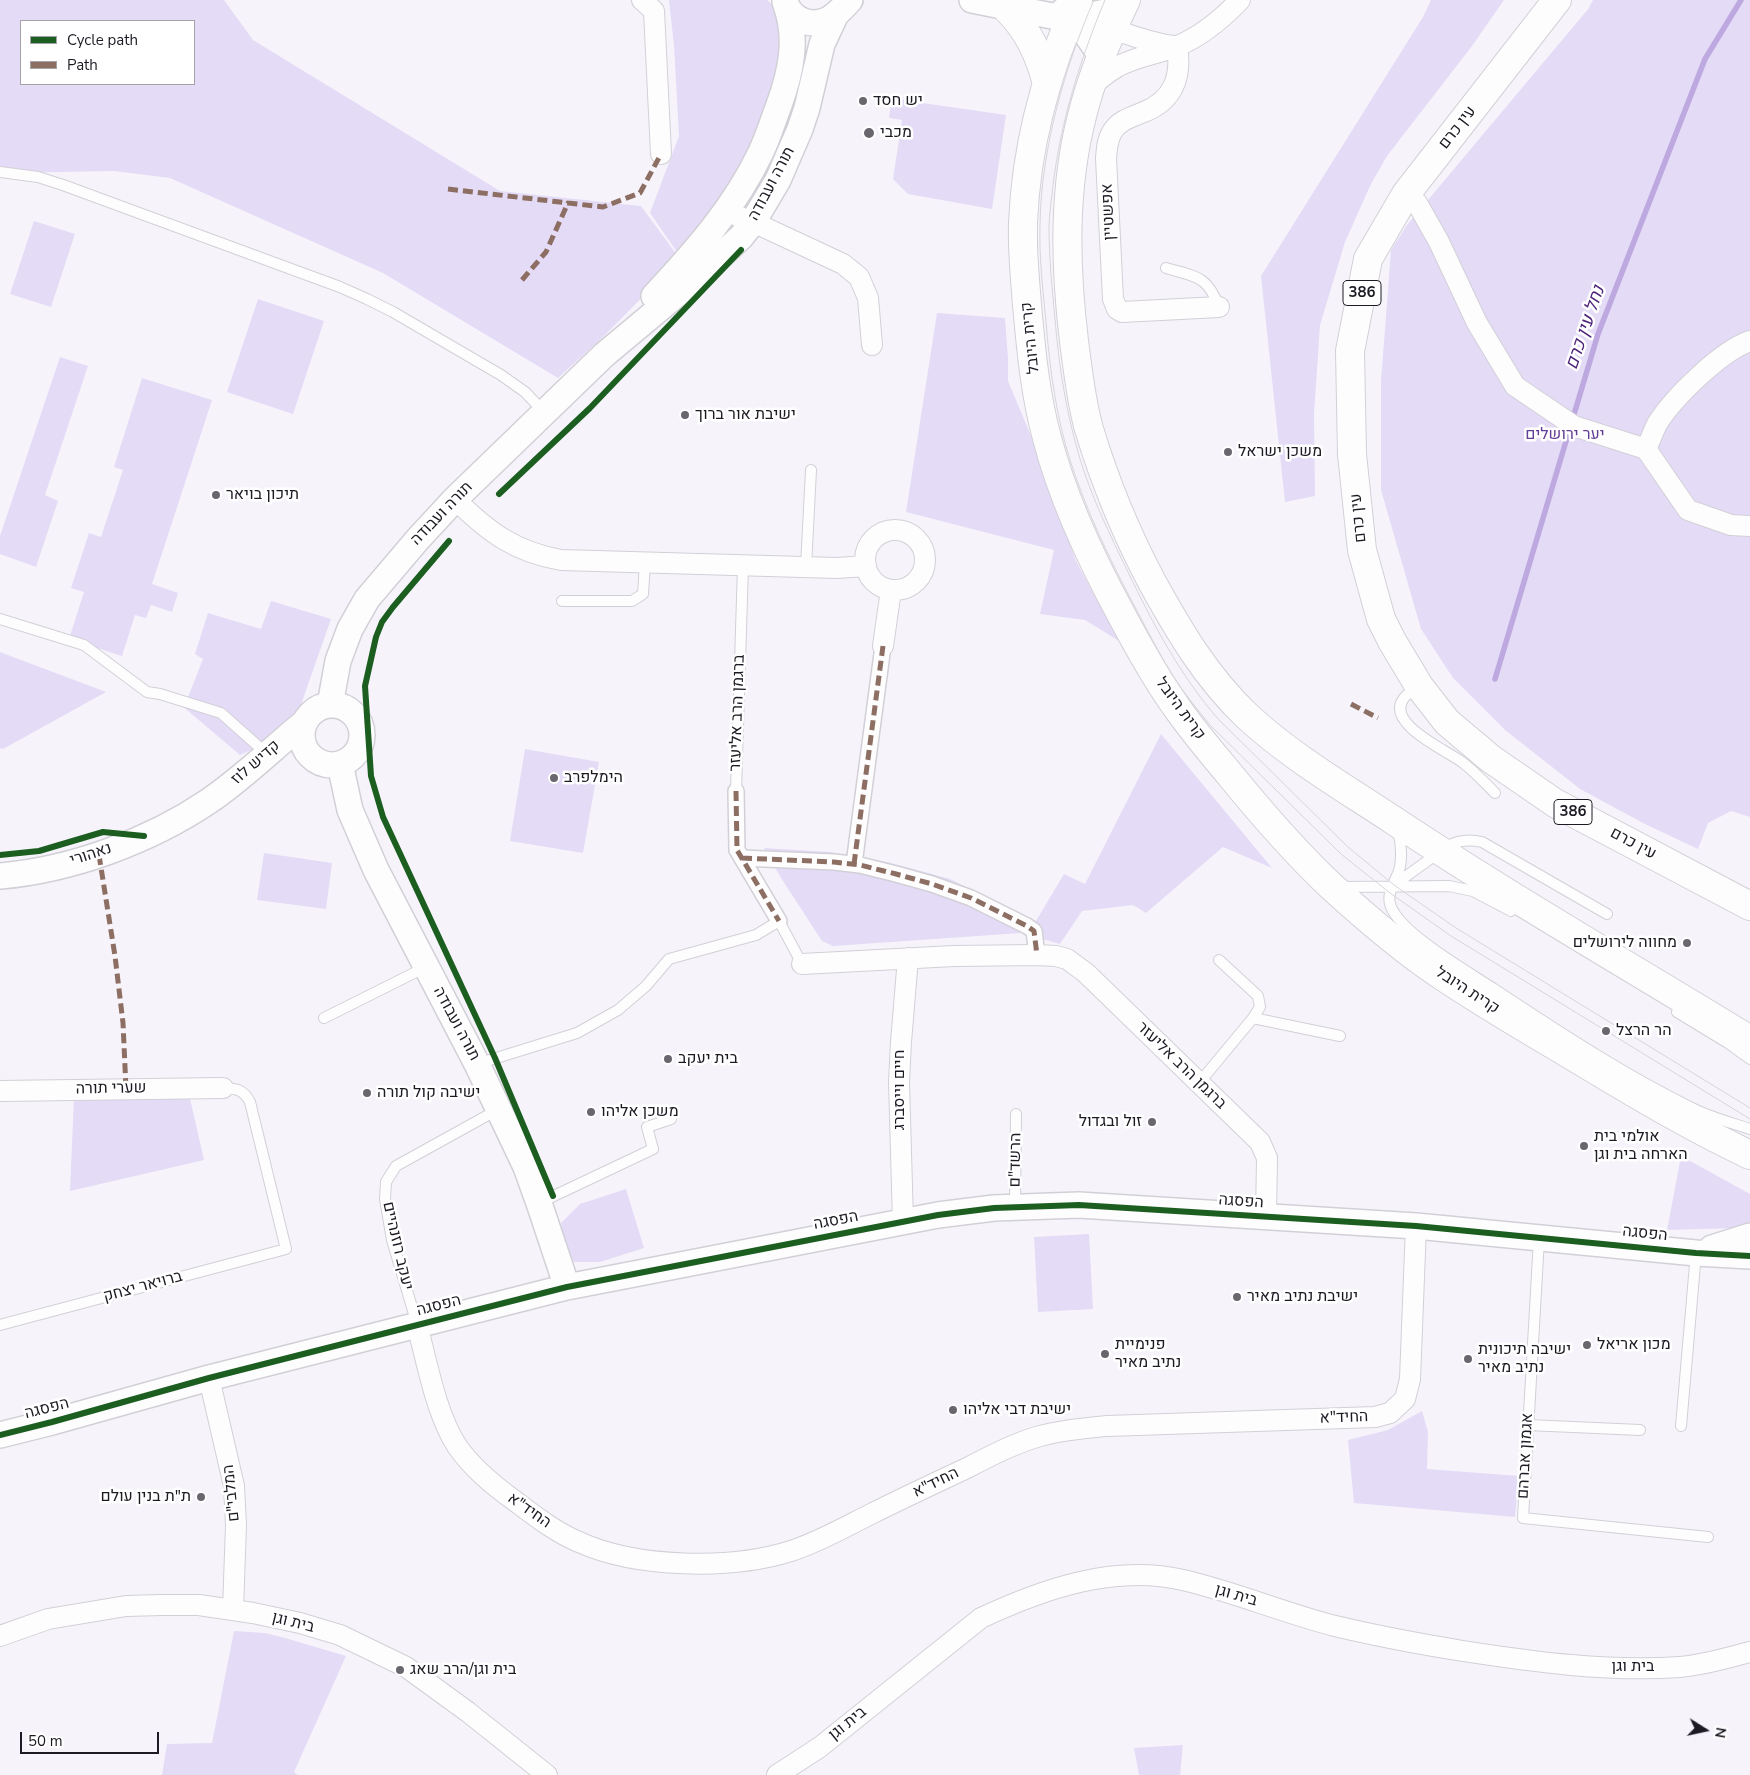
<!DOCTYPE html>
<html>
<head>
<meta charset="utf-8">
<style>
	body { margin:0 }
	#map { position:relative; width:1750px; height:1775px; overflow:hidden; background:#f6f4fa; font-family:"Nunito Sans",sans-serif }
	canvas { display:block }
	.legend { position:absolute; left:20px; top:20px; width:175px; height:65px; box-sizing:border-box; background:#fff; border:1px solid #a5a3a7; margin:0; padding:6px 9px; list-style:none; font-size:15px; color:#1d1a23 }
	.legend li { display:flex; align-items:center; gap:10px; height:25px }
	.legend b { width:25px; border:1px solid #a5a3a7 }
	.north { position:absolute; left:1680px; top:1705px; width:50px; height:50px; -webkit-text-stroke:4px #fff; paint-order:stroke; rotate:100deg; font-size:14px; font-weight:700; line-height:20px; text-align:center; color:#1d1a23 }
	.north::after { content:''; display:block; margin:auto; width:18px; height:22px; background:#1d1a23; clip-path:polygon(50% 0,100% 100%,50% 72%,0 100%) }
	.scale { position:absolute; left:20px; top:1732px; width:139px; height:22px; box-sizing:border-box; border:2px solid #1d1a23; border-top:0; padding-left:6px; font-size:15px; line-height:18px; white-space:nowrap; color:#1d1a23; -webkit-text-stroke:4px #fff; paint-order:stroke }
</style>
</head>
<body>
<div id="map">
<canvas width="1750" height="1775"></canvas>
<ul class="legend">
<li><b style="height:6px;background:#1b5e20"></b>Cycle path</li>
<li><b style="height:6px;background:#8d6e63"></b>Path</li>
</ul>
<div class="north">N</div>
<div class="scale">50 m</div>
</div>
<script>
const ctx = document.querySelector('canvas').getContext('2d');
ctx.lineJoin = 'round';
function fill(path, color) { ctx.fillStyle = color; ctx.fill(path, 'evenodd'); }
function stroke(path, color, width, dash) { ctx.strokeStyle = color; ctx.lineWidth = width; ctx.lineCap = dash ? 'butt' : 'round'; ctx.setLineDash(dash || []); ctx.stroke(path); }
function label(font, color, halo, rows, align = 'center') {
  ctx.font = font + ' "Nunito Sans",Heebo,sans-serif'; ctx.lineWidth = 5; ctx.setLineDash([]); ctx.textBaseline = 'middle'; ctx.strokeStyle = halo; ctx.fillStyle = color; for (const [text, x, y, turn = 0] of rows) {
    ctx.save(); ctx.translate(x, y); ctx.rotate((+turn || 0) * Math.PI / 180); ctx.textAlign = isNaN(turn) ? turn : align; if (halo) ctx.strokeText(text, 0, 0); ctx.fillText(text, 0, 0); ctx.restore();
  }
}
const green = new Path2D(`
	M0,0H224L253,40L500,191L641,206L680,259L603,337L558,378L383,273L170,178L114,171L0,173ZM21,21H194V84H21Z
	M669,0H767L781,12L784,38L776,88L758,136L730,190L679,255L650,213L679,136L674,46Z
	M1431,0H1504L1472,46L1387,156L1371,184L1345,242L1320,325L1314,414L1315,496L1285,502L1261,276L1423,17Z
	M1593,0H1750V817L1731,811L1708,823L1698,849L1645,824L1580,789L1505,730L1453,678L1421,629L1381,490V381L1391,250L1407,225L1589,8Z
	M892,95L909,101L1006,115L992,209L908,194L893,179L902,120L889,118Z
	M34,221L75,234L51,307L10,294Z
	M258,299L324,321L293,414L227,392Z
	M937,313L1005,318L1008,358V381L1034,443L1076,561L1119,641L1085,620L1040,614L1054,550L906,512Z
	M60,357L88,366L45,495L58,501L36,567L0,554V536Z
	M142,378L212,400L152,584L178,593L172,612L151,605L146,618L135,615L122,656L69,639L84,592L71,588L89,533L101,537L123,470L114,467Z
	M271,601L331,619L296,719L262,745L240,755L168,694L188,697L203,659L195,654L208,613L261,629Z
	M0,652L106,692L3,749L0,748Z
	M1161,734L1272,868L1223,847L1146,913L1133,905L1082,911L1060,944L1021,933L833,946L822,941L781,878L764,848L830,852L887,862L950,879L1036,921L1064,874L1085,884Z
	M525,749L599,762L583,853L510,841Z
	M264,853L332,863L326,909L257,900Z
	M189,1094L204,1160L70,1191L74,1097Z
	M1681,1156L1750,1194V1224L1738,1228L1667,1230Z
	M626,1189L644,1248L600,1262H574L564,1244L561,1223L580,1204Z
	M1089,1234L1093,1309L1038,1312L1034,1237Z
	M1422,1411L1428,1432L1427,1469L1519,1476L1515,1517L1354,1503L1348,1440L1388,1430Z
	M234,1631L265,1633L285,1638L346,1656L294,1772L298,1775H162L167,1744L212,1743Z
	M1183,1745L1180,1775H1139L1134,1748Z`);
const stream = new Path2D(`
	M1495,679L1598,334L1705,59L1741,0`);
const service = new Path2D(`
	M0,172L38,177L63,185L340,287L367,299L393,312L501,375L525,392L545,413
	M1166,268C1196,277 1207,275 1219,307
	M806,567L811,470
	M562,601H632L643,594L645,563
	M0,619L84,645L147,692L160,694L221,713L267,754
	M1419,686C1414,689 1408,693 1404,698C1384,723 1446,750 1462,762C1474,771 1484,782 1495,793
	M736,791L743,566
	M1398,830C1401,842 1402,855 1400,867C1397,880 1385,893 1391,907C1403,935 1467,971 1494,989C1559,1032 1626,1076 1696,1110C1713,1118 1732,1123 1750,1129
	M1394,885L1448,846C1459,840 1469,839 1482,842L1607,914
	M1341,887L1449,886L1473,891L1511,911
	M1219,960L1258,996L1260,1007L1253,1018
	M1677,1012L1728,1043L1750,1059
	M324,1018L426,967
	M477,1064L577,1033L618,1010L646,986L669,959L756,935L779,921L802,964
	M1199,1083L1253,1018L1340,1036
	M539,1203L653,1149L647,1127L671,1119
	M1015,1207L1016,1114
	M1539,1239L1523,1518L1708,1537
	M417,1324L392,1240L385,1199L386,1182L396,1166L499,1109
	M0,1325L286,1249L250,1102C243,1089 237,1089 223,1088
	M1528,1425L1640,1430
	M1681,1426L1696,1253`);
const pedestrian = new Path2D(`
	M736,791L737,850L779,921
	M742,858L834,862L860,865L896,874L932,884L971,898L1027,926L1034,931L1037,955
	M854,864L883,646`);
const minor = new Path2D(`
	M642,0L654,11L661,154
	M1071,34C1093,20 1114,30 1136,37C1149,41 1162,45 1175,46
	M1177,46C1182,76 1174,100 1144,112C1132,117 1119,120 1112,132C1107,140 1107,149 1106,158L1113,299L1117,309L1122,312L1219,307
	M1090,88C1098,80 1107,73 1117,67C1135,57 1157,54 1175,47C1201,37 1221,20 1240,0
	M1406,194L1417,203L1439,242L1477,323L1515,386L1574,426L1646,449L1688,510L1731,525L1750,526
	M725,211L753,222L843,264L859,277L868,298L872,345
	M1646,449C1650,441 1653,432 1657,424C1673,398 1721,351 1750,341
	M455,499C488,532 515,552 561,560L837,568L866,566
	M865 560a30 30 0 1 1 60 0a30 30 0 1 1-60 0Z
	M883,646L891,590
	M802,964L954,956L1037,955L1056,956L1067,959L1086,973L1260,1142L1267,1158L1266,1217
	M0,1091L223,1088
	M903,1222L899,1082L901,1042L908,958
	M417,1325C427,1362 436,1414 457,1446C472,1468 493,1485 515,1501C535,1516 555,1532 579,1542C636,1568 731,1570 791,1551C819,1542 845,1527 871,1514C903,1498 935,1483 967,1468C990,1456 1015,1443 1040,1436C1062,1430 1085,1428 1107,1426L1375,1417L1390,1413L1405,1399L1410,1379L1416,1226
	M209,1378L234,1486L236,1525L233,1610
	M0,1636L48,1619L126,1606L161,1605H199L253,1613L300,1623L340,1635L406,1667L468,1712L547,1775
	M777,1775L820,1747L981,1618C1043,1589 1114,1564 1183,1580C1235,1592 1284,1613 1335,1626C1377,1636 1420,1644 1463,1651C1534,1662 1608,1672 1680,1667C1704,1665 1727,1658 1750,1652`);
const tertiary = new Path2D(`
	M972,0L1057,17H1080L1121,9
	M785,2C792,21 812,28 829,19C837,14 844,7 850,0
	M1063,11L1082,28L1101,56
	M654,296C695,252 735,207 761,152C768,137 773,121 779,105C791,72 798,39 786,5
	M330,705L338,661L350,629L367,599L418,539L455,499L604,355L701,274L741,237L753,222L778,180L800,129L807,108L822,44L836,14
	M302 735a30 30 0 1 1 60 0a30 30 0 1 1-60 0Z
	M340,764L350,810L376,870L477,1064L526,1167L539,1203L567,1287
	M0,876C71,870 150,841 209,801C243,778 273,748 305,722
	M1712,1248L1750,1236
	M0,1435L52,1422L209,1378L567,1287L938,1215L994,1208L1079,1205L1416,1226L1696,1253L1750,1256`);
const secondary = new Path2D(`
	M1078,0C1047,70 1026,146 1023,223C1022,250 1025,278 1027,305C1031,349 1035,394 1047,438C1063,500 1091,559 1122,616C1138,646 1155,677 1175,705C1192,730 1212,753 1231,776C1262,814 1295,852 1331,886C1365,917 1402,949 1441,975C1484,1004 1529,1030 1574,1057C1632,1092 1689,1126 1750,1155
	M1126,0C1108,37 1092,76 1082,116C1063,190 1065,266 1074,341C1078,371 1081,401 1089,429C1105,482 1126,533 1152,582C1179,631 1206,677 1247,716C1290,756 1343,787 1393,820C1509,897 1631,967 1750,1040
	M1006,8C1028,30 1039,53 1047,84`);
const primary = new Path2D(`
	M1557,0L1406,194L1368,259L1350,351L1352,454L1362,550L1381,619L1392,641L1419,686L1447,722L1491,759L1555,803L1750,906`);
const tram = new Path2D(`
	M1094,0C1064,68 1041,151 1040,225C1039,258 1043,290 1046,322C1050,370 1056,417 1071,463C1087,512 1110,560 1134,605C1146,628 1158,651 1171,673C1183,692 1197,709 1211,726L1341,854L1390,893L1451,936L1750,1119
	M1105,0C1080,60 1061,120 1053,185C1052,198 1049,213 1049,227C1049,258 1052,288 1055,319C1059,367 1066,412 1080,459C1092,498 1110,535 1128,572C1153,624 1180,675 1218,719L1348,847L1394,885L1456,928L1750,1108`);
const quiet = new Path2D(`
	M448,189L568,203
	M522,280L546,252L568,203L603,207L640,193L661,154
	M1351,704L1378,718
	M736,791L737,850L779,921
	M99,855L115,956L123,1023L126,1089
	M742,858L834,862L860,865L896,874L932,884L971,898L1027,926L1034,931L1037,955
	M854,864L883,646`);
const cycleway = new Path2D(`
	M499,494L590,408L741,250
	M449,541L393,607L382,622L376,637L365,686L371,776L383,817L495,1058L553,1196
	M0,855L39,851L103,832L144,836
	M0,1435L52,1422L209,1378L567,1287L938,1215L994,1208L1079,1205L1416,1226L1696,1253L1750,1256`);
const markers = [
	[863,101,5,"#69666e"],
	[869,133,6,"#69666e"],
	[685,415,5,"#69666e"],
	[1228,452,5,"#69666e"],
	[216,495,5,"#69666e"],
	[554,778,5,"#69666e"],
	[1687,943,5,"#69666e"],
	[1606,1031,5,"#69666e"],
	[668,1059,5,"#69666e"],
	[367,1093,5,"#69666e"],
	[591,1112,5,"#69666e"],
	[1152,1122,5,"#69666e"],
	[1584,1146,5,"#69666e"],
	[1237,1297,5,"#69666e"],
	[1587,1345,5,"#69666e"],
	[1105,1354,5,"#69666e"],
	[1468,1359,5,"#69666e"],
	[953,1410,5,"#69666e"],
	[201,1497,5,"#69666e"],
	[400,1670,5,"#69666e"]
];
const shields = [
	[1362,293,38],
	[1573,812,38]
];
const shieldNames = [
	["386",1362,293],
	["386",1573,812]
];
const poiNames = [
	["יש חסד",873,101],
	["מכבי",880,133],
	["ישיבת אור ברוך",695,415],
	["משכן ישראל",1238,452],
	["תיכון בויאר",226,495],
	["הימלפרב",564,778],
	["מחווה לירושלים",1677,943,"right"],
	["הר הרצל",1616,1031],
	["בית יעקב",678,1059],
	["ישיבה קול תורה",377,1093],
	["משכן אליהו",601,1112],
	["זול ובגדול",1142,1122,"right"],
	["אולמי בית",1594,1137],
	["הארחה בית וגן",1594,1155],
	["ישיבת נתיב מאיר",1247,1297],
	["פנימיית",1115,1345],
	["נתיב מאיר",1115,1363],
	["מכון אריאל",1597,1345],
	["ישיבה תיכונית",1478,1350],
	["נתיב מאיר",1478,1368],
	["ישיבת דבי אליהו",963,1410],
	["ת\"ת בנין עולם",191,1497,"right"],
	["בית וגן/הרב שאג",410,1670]
];
const streetNames = [
	["עין כרם",1458,128,-52],
	["תורה ועבודה",772,184,-62],
	["אפשטיין",1109,212,-93],
	["קרית היובל",1031,338,-96],
	["תורה ועבודה",442,514,-46],
	["עין כרם",1359,518,-96],
	["קרית היובל",1180,709,54],
	["ברגמן הרב אליעזר",738,713,-88],
	["קדיש לוז",256,763,-41],
	["עין כרם",1633,844,28],
	["נאהורי",91,855,-18],
	["קרית היובל",1467,991,33],
	["תורה ועבודה",456,1024,62],
	["ברגמן הרב אליעזר",1181,1066,44],
	["שערי תורה",111,1089,-1],
	["חיים וייסברג",900,1090,-90],
	["הרשד\"ם",1016,1160,-89],
	["הפסגה",1241,1202,4],
	["הפסגה",836,1221,-11],
	["הפסגה",1645,1234,6],
	["יעקב רוזנהיים",397,1246,77],
	["ברויאר יצחק",143,1287,-15],
	["הפסגה",439,1306,-14],
	["הפסגה",47,1409,-14],
	["החיד\"א",1344,1418,-2],
	["אגמון אברהם",1526,1456,-87],
	["החיד\"א",936,1483,-26],
	["המלבי\"ם",232,1493,-96],
	["החיד\"א",529,1511,35],
	["בית וגן",1236,1596,16],
	["בית וגן",293,1623,14],
	["בית וגן",1633,1667],
	["בית וגן",848,1724,-39]
];
const parkNames = [
	["יער ירושלים",1565,435]
];
const waterNames = [
	["נחל עין כרם",1586,328,-71]
];
fill(green, '#e4dbf7');
stroke(stream, '#bda9df', 5.5);
stroke(service, '#d2d0d7', 12);
stroke(pedestrian, '#d2d0d7', 18);
stroke(minor, '#d2d0d7', 22);
stroke(tertiary, '#d2d0d7', 28);
stroke(secondary, '#d2d0d7', 30);
stroke(primary, '#d2d0d7', 30);
stroke(service, '#fefdfe', 10);
stroke(pedestrian, '#fefdfe', 15);
stroke(minor, '#fefdfe', 20);
stroke(tertiary, '#fefdfe', 25);
stroke(secondary, '#fefdfe', 28);
stroke(primary, '#fefdfe', 28);
stroke(tram, '#d7d5d8', 1);
stroke(quiet, '#8d6e63', 5, [10, 5]);
stroke(cycleway, '#1b5e20', 6);
for (const [x, y, r, color] of markers) { const dot = new Path2D(); dot.arc(x, y, r, 0, 2 * Math.PI); ctx.fillStyle = color; ctx.fill(dot); stroke(dot, '#fff', 2); }
for (const [x, y, w] of shields) { const box = new Path2D(); box.roundRect(x - w / 2, y - 12.5, w, 25, 4); ctx.fillStyle = '#fff'; ctx.fill(box); stroke(box, '#1d1a23', 1); }
label('bold 15px', '#1d1a23', null, shieldNames);
label('16px', '#1d1a23', '#fff', poiNames, 'left');
label('16px', '#1d1a23', '#fff', streetNames);
label('16px', '#633e96', '#fff', parkNames);
label('italic 18px', '#4c247a', '#fff', waterNames);
</script>
</body>
</html>
